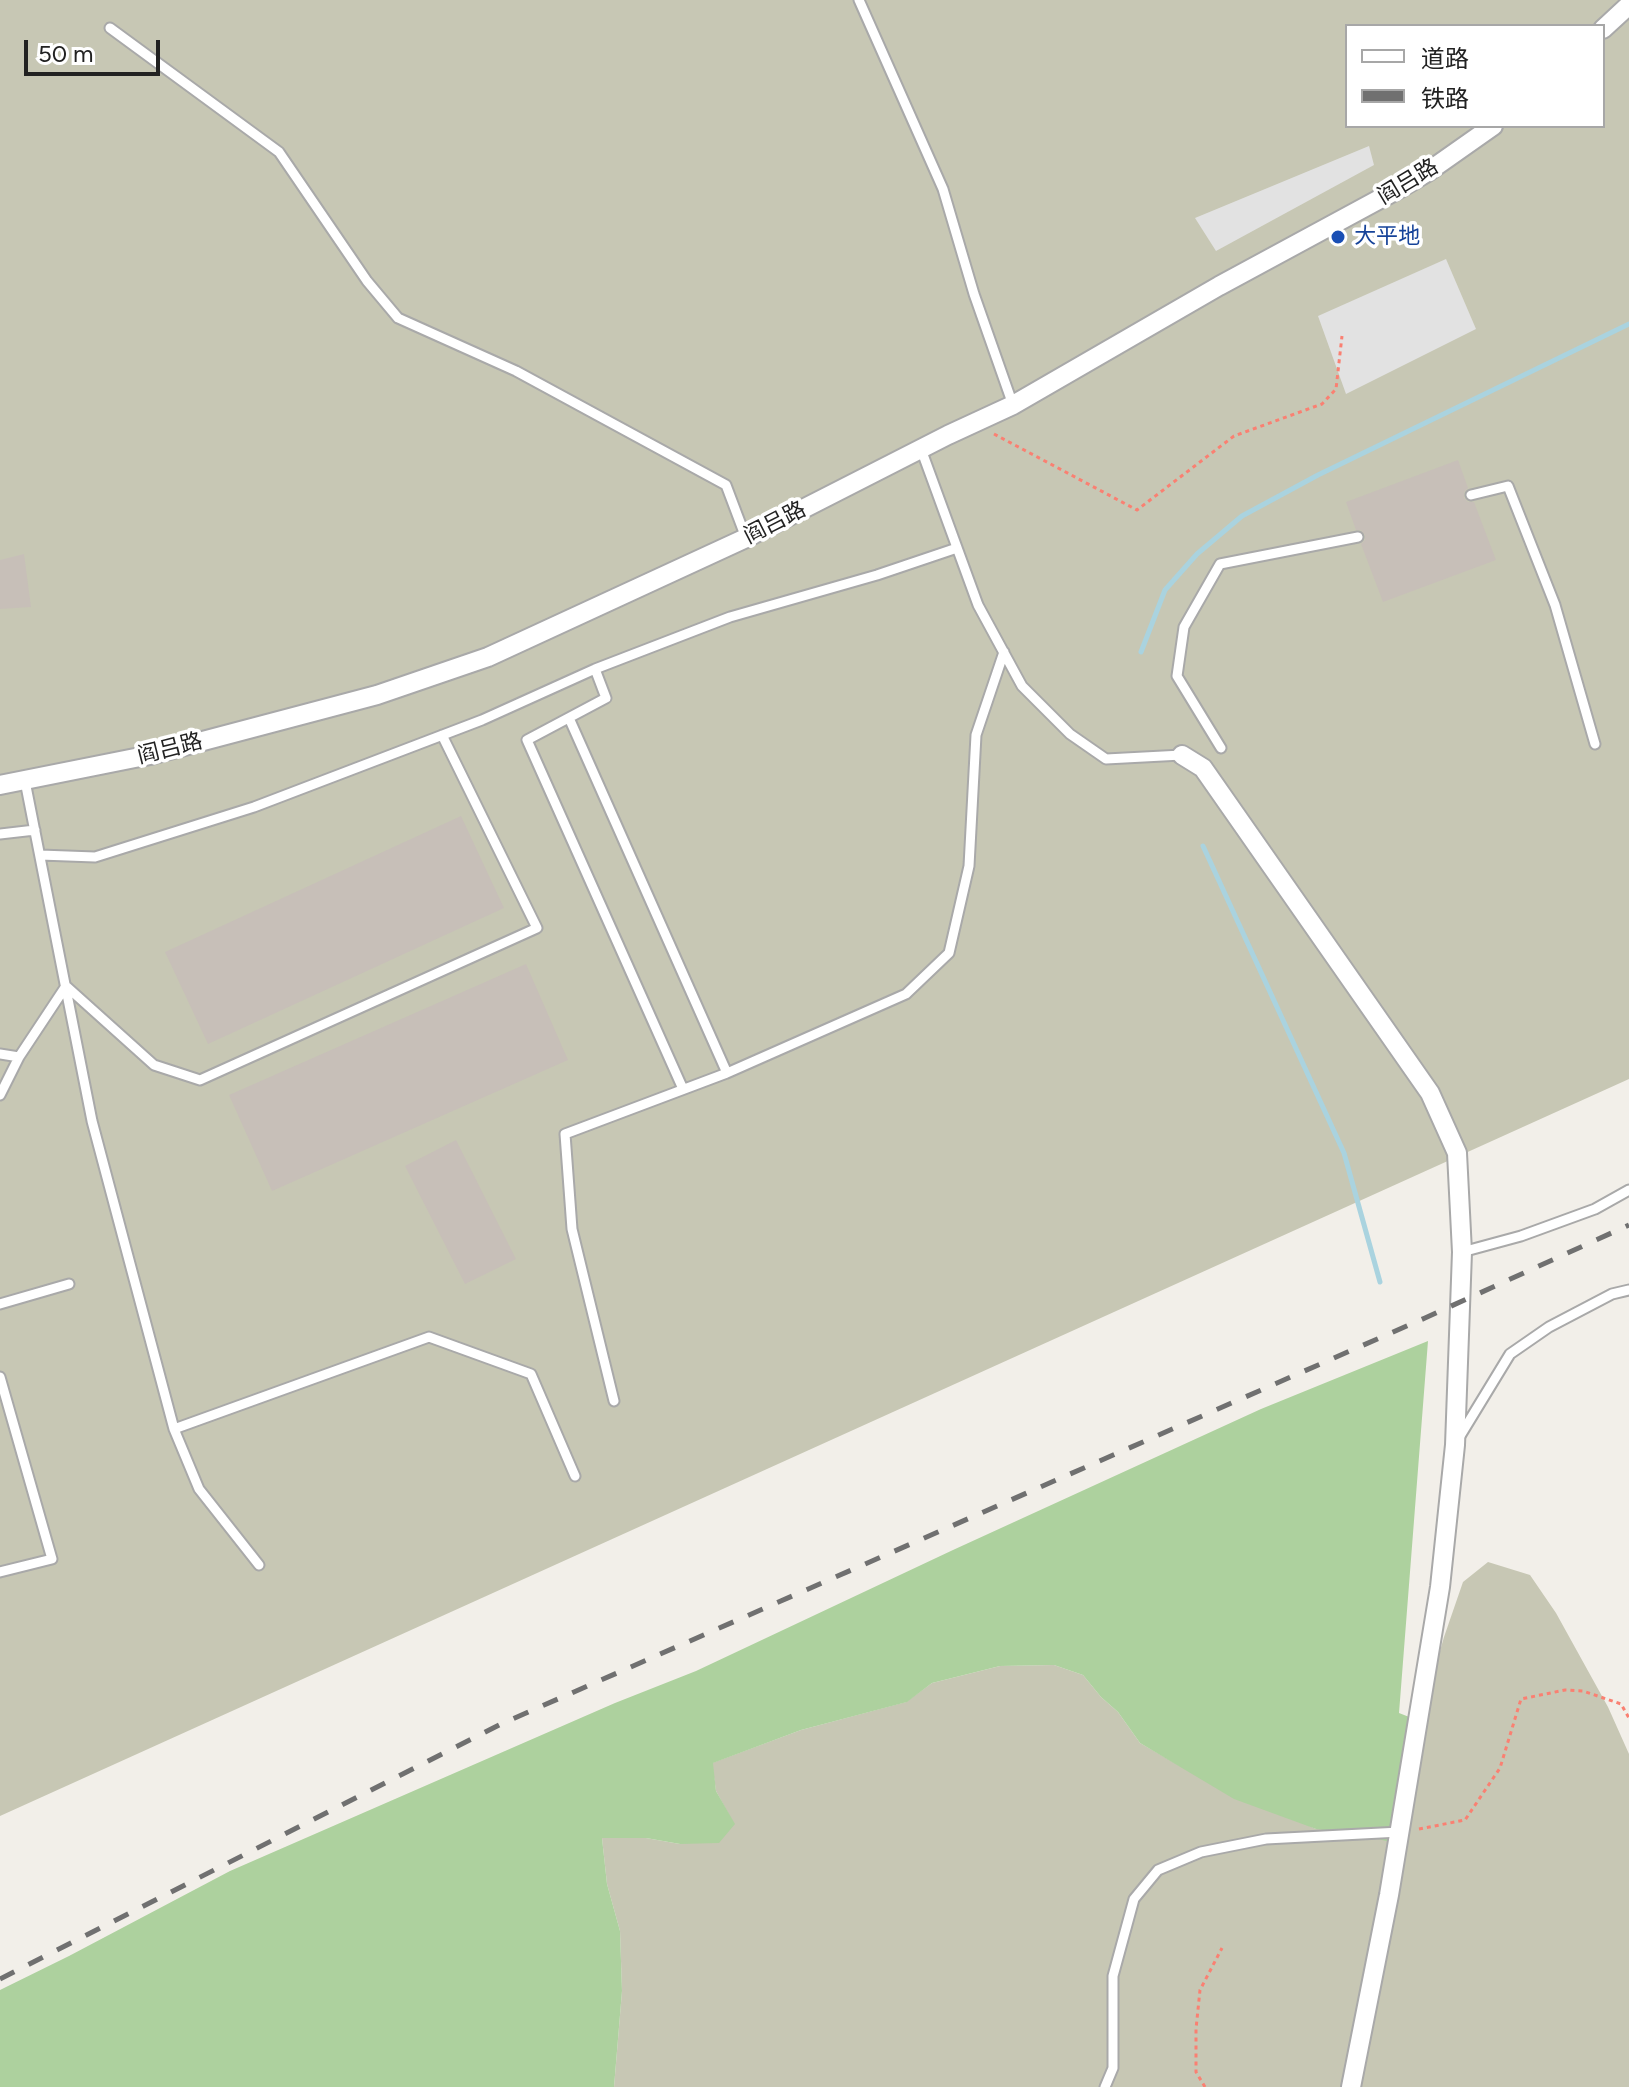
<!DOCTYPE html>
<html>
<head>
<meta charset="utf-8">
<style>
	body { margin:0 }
	#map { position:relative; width:1629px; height:2087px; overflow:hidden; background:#f2efe9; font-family:Figtree,"Noto Sans SC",sans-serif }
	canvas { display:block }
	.legend { position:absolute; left:1345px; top:24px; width:260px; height:104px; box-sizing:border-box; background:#fff; border:2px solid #a7a7a7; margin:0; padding:10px 14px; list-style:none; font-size:24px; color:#222 }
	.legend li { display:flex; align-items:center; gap:16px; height:40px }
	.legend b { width:40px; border:2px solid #a7a7a7 }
	.scale { position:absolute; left:24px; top:40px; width:136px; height:36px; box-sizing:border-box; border:4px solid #222; border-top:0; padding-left:10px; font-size:24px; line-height:28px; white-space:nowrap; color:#222; -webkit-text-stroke:6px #fff; paint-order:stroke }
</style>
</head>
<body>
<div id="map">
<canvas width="1629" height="2087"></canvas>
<ul class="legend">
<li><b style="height:10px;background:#fff"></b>道路</li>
<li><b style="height:10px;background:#707070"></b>铁路</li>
</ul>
<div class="scale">50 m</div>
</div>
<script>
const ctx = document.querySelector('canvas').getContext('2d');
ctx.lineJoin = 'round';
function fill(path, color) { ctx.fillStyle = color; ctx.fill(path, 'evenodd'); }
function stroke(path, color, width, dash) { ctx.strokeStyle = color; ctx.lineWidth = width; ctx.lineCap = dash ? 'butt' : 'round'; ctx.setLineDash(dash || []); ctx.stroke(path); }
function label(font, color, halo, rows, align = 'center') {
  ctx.font = font + ' Figtree,"Noto Sans SC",sans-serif'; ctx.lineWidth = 7; ctx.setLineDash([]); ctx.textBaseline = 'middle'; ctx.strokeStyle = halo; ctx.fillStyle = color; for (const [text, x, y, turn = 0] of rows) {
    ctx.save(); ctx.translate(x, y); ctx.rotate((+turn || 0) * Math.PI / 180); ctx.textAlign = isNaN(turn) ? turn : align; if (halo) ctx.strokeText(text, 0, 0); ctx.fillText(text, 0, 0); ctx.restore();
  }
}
const construction = new Path2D(`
	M0,0H1629V1079L0,1816ZM1347,26H1603V126H1347Z
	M1488,1562L1530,1575L1556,1613L1608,1707L1629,1754V2087H614L622,1991L620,1931L607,1884L602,1838H646L680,1844L734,1824L716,1791L712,1763L801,1730L906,1702L932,1683L1000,1666L1054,1665L1083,1675L1101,1697L1118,1712L1140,1743L1180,1766L1316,1829L1424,1707L1444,1637L1463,1582Z`);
const forest = new Path2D(`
	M1428,1341L1399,1713L1422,1722L1405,1846L1363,1835L1316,1829L1234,1799L1140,1743L1118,1712L1101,1697L1083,1675L1054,1665L1000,1666L932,1683L907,1702L801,1730L713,1763L716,1791L735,1824L719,1843L680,1844L646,1838H602L607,1884L620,1931L622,1991L614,2087H0V1990L69,1956L230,1871L615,1703L696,1671L953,1550L1261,1409Z`);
const parking = new Path2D(`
	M1369,146L1374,165L1216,251L1195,218Z
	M1446,259L1476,329L1346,394L1318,316Z`);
const stream = new Path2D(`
	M1141,652L1165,590L1197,554L1242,516L1318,475L1629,324
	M1203,846L1344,1153L1380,1282`);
const building = new Path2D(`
	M1458,460L1468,488L1464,492V498L1468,502H1474L1496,560L1383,602L1361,544L1365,540V535L1361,530H1356L1346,502Z
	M24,554L31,607L0,609V560Z
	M461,816L504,908L208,1044L165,952Z
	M526,964L568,1060L272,1191L229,1095Z
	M456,1140L516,1259L465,1284L405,1166Z`);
const path = new Path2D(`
	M994,434L1137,510L1234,436L1322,404L1336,389L1342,336
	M1419,1829L1465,1820L1500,1768L1521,1699L1565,1690L1583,1691L1621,1704L1629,1718
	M1205,2087L1196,2072V2029L1200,1990L1222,1948`);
const lane = new Path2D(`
	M859,0L943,189L974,294L1013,405
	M110,28L279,152L367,281L398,318L516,371L726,485L746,538
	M921,449L978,605L1022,686L1070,734L1106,759L1182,755
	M1471,495L1508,486L1555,605L1595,744
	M595,669L606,698L527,740L683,1089
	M569,718L727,1073
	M1221,748L1177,676L1184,627L1220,564L1358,537
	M25,781L92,1121L174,1429L199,1489L259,1565
	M0,834L35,830
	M40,855L95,857L254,807L482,720L595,669L730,617L877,575L957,548
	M0,1054L19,1057
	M0,1095L19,1057L66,986L154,1065L200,1080L537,928L442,735
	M1462,1252L1521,1236L1595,1209L1629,1190
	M0,1304L69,1284
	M0,1377L52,1559L0,1572
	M614,1401L572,1229L565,1134L727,1073L906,994L949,953L969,866L976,735L1004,652
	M174,1429L429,1337L531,1374L575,1476
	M1460,1436L1510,1354L1549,1327L1612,1294L1629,1290
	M1105,2087L1113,2068V1976L1134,1899L1158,1870L1201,1852L1266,1839L1400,1832`);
const street = new Path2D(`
	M1603,29L1629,5
	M1182,755L1203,768L1430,1093L1457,1153L1462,1252L1455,1445L1440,1587L1389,1895L1351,2087
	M0,785L150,755L377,695L488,657L746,538L948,435L1013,405L1219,286L1402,187L1429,171L1493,126`);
const rail = new Path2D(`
	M0,1979L501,1724L1425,1318L1629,1225`);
const markers = [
	[1338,237,8,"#1a4fb4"]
];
const streetNames = [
	["阎吕路",1408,182,-31],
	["阎吕路",775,523,-27],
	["阎吕路",170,749,-14]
];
const transitNames = [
	["大平地",1354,237]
];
fill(construction, '#c7c7b4');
fill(forest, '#add19e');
fill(parking, '#e2e2e2');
stroke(stream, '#aad3df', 5);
fill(building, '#c7bfb8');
stroke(lane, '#a9a9a9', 13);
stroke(street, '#a9a9a9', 22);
stroke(path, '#fa8072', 3, [4, 4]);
stroke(lane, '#fff', 9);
stroke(street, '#fff', 18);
stroke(rail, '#707070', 5, [16, 16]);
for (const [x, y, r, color] of markers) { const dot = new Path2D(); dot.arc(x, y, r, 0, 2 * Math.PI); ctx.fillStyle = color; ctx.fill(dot); stroke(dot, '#fff', 3); }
label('22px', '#222', '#fff', streetNames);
label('22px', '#164399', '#fff', transitNames, 'left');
</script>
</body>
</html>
